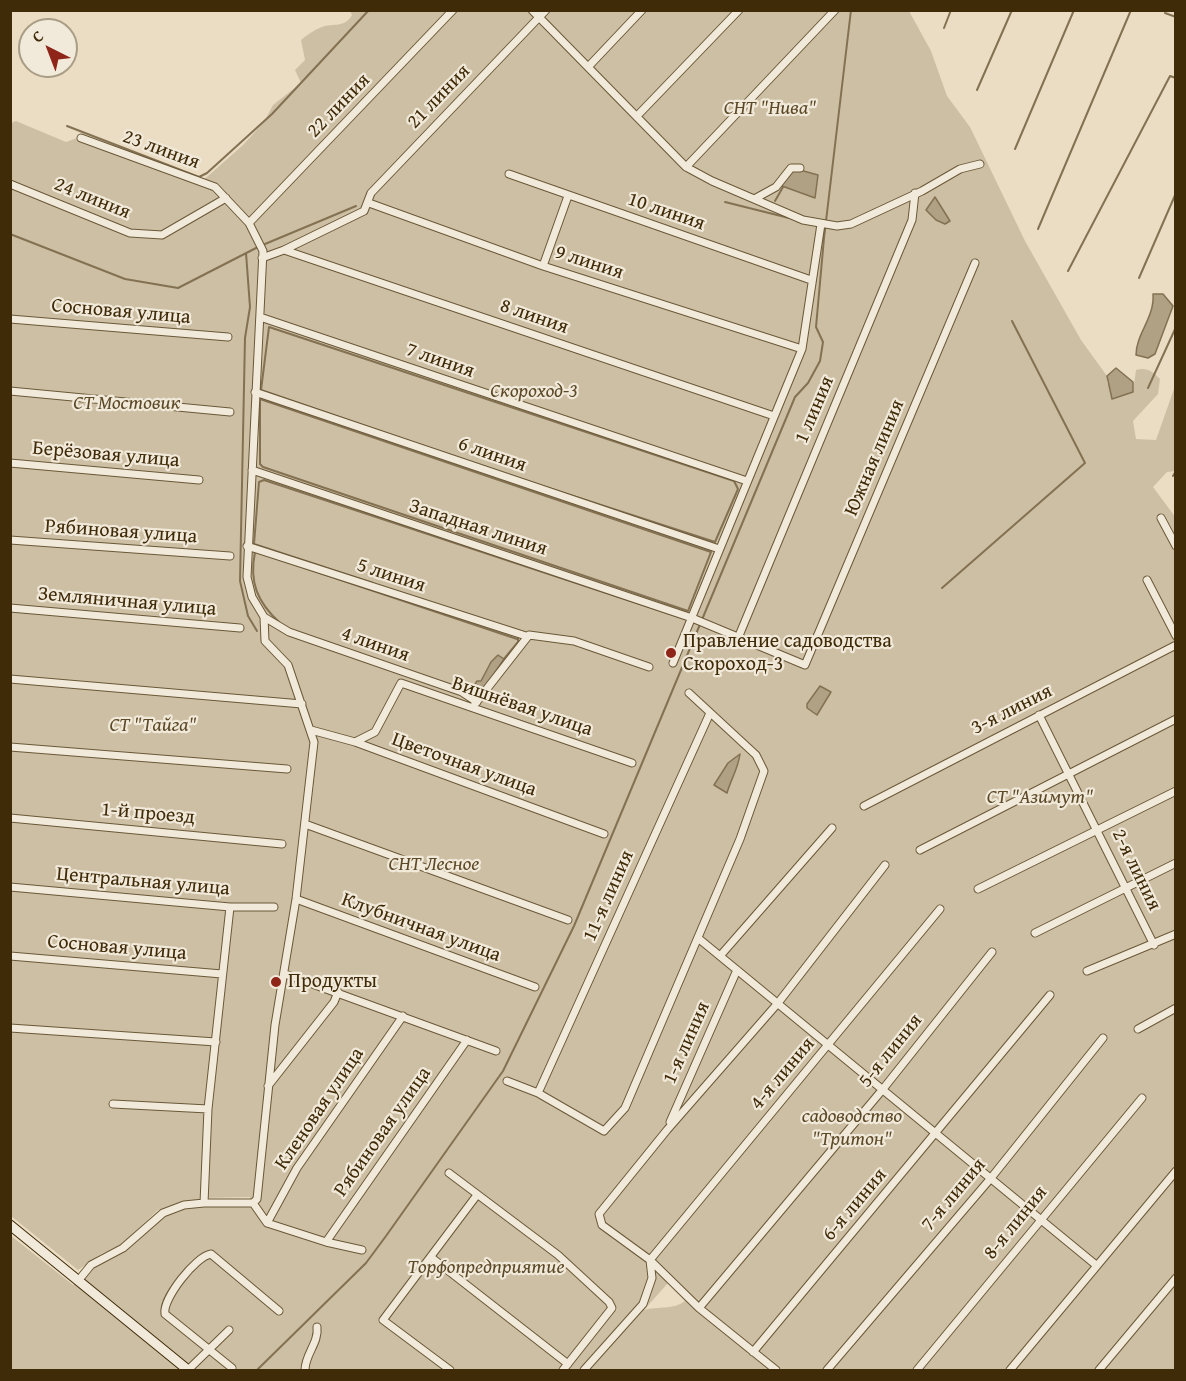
<!DOCTYPE html>
<html>
<head>
<meta charset="utf-8">
<style>
	body { margin:0 }
	#map { position:relative; width:1186px; height:1381px; overflow:hidden; background:#eaddc4; font-family:"Gentium Book Plus",serif }
	canvas { display:block }
	.frame { position:absolute; inset:0; border:12px solid #402b08; pointer-events:none }
	.north { position:absolute; left:18px; top:18px; width:60px; height:60px; box-sizing:border-box; background:#f1e9d9; border:2px solid #aa9d85; border-radius:50%; rotate:318deg; font-size:16px; font-weight:700; line-height:24px; text-align:center; color:#402b08 }
	.north::after { content:''; display:block; margin:auto; width:21px; height:27px; background:#8f2418; clip-path:polygon(50% 0,100% 100%,50% 72%,0 100%) }
</style>
</head>
<body>
<div id="map">
<canvas width="1186" height="1381"></canvas>
<div class="frame"></div>
<div class="north">С</div>
</div>
<script>
const ctx = document.querySelector('canvas').getContext('2d');
ctx.lineJoin = 'round';
function fill(path, color) { ctx.fillStyle = color; ctx.fill(path, 'evenodd'); }
function stroke(path, color, width, dash) { ctx.strokeStyle = color; ctx.lineWidth = width; ctx.lineCap = dash ? 'butt' : 'round'; ctx.setLineDash(dash || []); ctx.stroke(path); }
function label(font, color, halo, rows, align = 'center') {
  ctx.font = font + ' "Gentium Book Plus",serif'; ctx.lineWidth = 4.5; ctx.setLineDash([]); ctx.textBaseline = 'middle'; ctx.strokeStyle = halo; ctx.fillStyle = color; for (const [text, x, y, turn = 0] of rows) {
    ctx.save(); ctx.translate(x, y); ctx.rotate((+turn || 0) * Math.PI / 180); ctx.textAlign = isNaN(turn) ? turn : align; if (halo) ctx.strokeText(text, 0, 0); ctx.fillText(text, 0, 0); ctx.restore();
  }
}
const green = new Path2D(`
	M350,11H909L931,51L947,96L970,127L1025,241L1081,340L1107,376V383L1133,392L1136,370C1147,367 1152,371 1160,379L1158,394L1133,421L1136,439L1156,440L1175,386V471L1167,472L1153,487L1176,518L1175,1370H11L10,1235L73,1285L87,1277L95,1267L115,1256L162,1217L176,1211L209,1205L249,1204L250,1197L202,1198L158,1210L122,1244L101,1254L78,1270L11,1216V123L16,121L66,142L77,138L199,184L243,145L264,122L273,105L301,83L295,70L305,60L301,40C307,35 314,30 322,27C333,23 345,28 352,15ZM668,1283L685,1301C674,1310 658,1306 644,1310Z`);
const water = new Path2D(`
	M800,170L818,175L815,198L782,186C783,175 789,171 800,170Z
	M935,197L950,221L945,224L936,220L926,210Z
	M1153,294H1163L1173,306L1155,354L1148,358L1136,355C1136,334 1155,317 1153,294Z
	M1116,368L1133,382V392L1112,399L1107,376Z
	M498,655L504,659L481,693L476,694L474,686L477,681H481L491,662Z
	M820,686L831,692L817,715L807,708V704Z
	M740,754C738,769 731,779 727,793L714,785L728,763Z`);
const stream = new Path2D(`
	M1165,13L1176,17
	M944,28L951,10
	M977,90L1012,10
	M67,126L199,177L207,173L272,114L369,10
	M1015,149L1074,10
	M775,201L783,187
	M725,202L789,218
	M1038,229L1131,10
	M10,234L125,279L178,288L258,247
	M265,244L356,206
	M246,253L250,307L245,338L240,581L248,616L257,631
	M1068,271L1170,76L1176,78
	M1139,278L1176,193
	M269,327L734,481L738,489L715,542L487,468L261,390Z
	M1148,388L1176,327
	M260,399L711,552L688,611L263,467L260,464Z
	M1173,476L1176,471
	M255,552C249,582 257,602 280,623
	M278,559L517,639
	M373,583L254,544L259,482L264,480L685,619
	M942,588L1085,463L1012,321
	M504,659L518,642V637
	M257,1370L366,1263L386,1236L503,1071L574,926L795,397L808,383L820,361L823,342L816,327L824,238L851,10`);
const street = new Path2D(`
	M532,10L686,167L712,181L803,220L837,226L851,224L922,191L960,169L980,164
	M589,66L642,10
	M637,116L739,10
	M686,167L835,10
	M509,174L811,280
	M10,184L130,233L162,235L226,198
	M756,198L776,187L791,168H800
	M369,203L543,266L802,349
	M249,223L453,10
	M284,250L774,416
	M262,258L284,250L364,211L371,193L546,10
	M543,266L568,196
	M260,317L747,481
	M10,319L228,337
	M10,391L230,412
	M255,392L719,549
	M10,463L199,480
	M252,470L692,618L805,665L975,263
	M1161,518L1176,546
	M10,540L230,556
	M247,546L526,636
	M1147,580L1176,636
	M10,608L240,628
	M264,617L289,632L462,692L477,702
	M738,638L912,220L915,193
	M673,663L802,349L821,224
	M10,679L302,704
	M475,704L529,635L574,641L649,667
	M1039,715L1154,945
	M311,730L355,742L604,834
	M355,742L375,732L401,683L632,763
	M10,747L287,769
	M864,806L1176,645
	M10,818L282,844
	M305,824L568,920
	M920,850L1176,719
	M10,887L230,907H274
	M978,889L1176,791
	M296,899L535,987
	M1035,933L1176,863
	M698,938L1096,1265
	M10,956L222,974
	M720,956L832,828
	M1087,971L1176,934
	M285,974L496,1051
	M10,1028L216,1042
	M1138,1029L1176,1008
	M507,1081L538,1093L604,1131L625,1108L740,839L764,771L756,755L689,693
	M268,1086L334,1002L338,992
	M538,1093L710,713
	M113,1104L208,1109
	M670,1122L737,970
	M449,1173L558,1255L609,1302L612,1308L563,1370
	M204,1203L208,1109L230,907
	M253,1203L267,1223L326,1242L362,1250
	M267,1223L297,1168L403,1016
	M326,1242L467,1040
	M432,1258L568,1364
	M78,1281L91,1265L123,1248L163,1213L184,1205L204,1203H253L257,1199L275,1025L296,899L314,742L288,665L265,641L264,617L252,597L247,577L263,251L249,223L215,187L81,138
	M699,1308L883,1089L992,952
	M753,1352L1050,995
	M232,1368L165,1314C162,1299 196,1256 211,1254L279,1311
	M188,1370L229,1330
	M305,1370C305,1354 319,1343 317,1327
	M450,1370L383,1320L477,1195
	M584,1370L643,1304L652,1278L650,1260L940,909
	M776,1370L699,1308L650,1260L602,1225L599,1214L667,1130L778,1003L885,865
	M827,1370L991,1178L1103,1038
	M917,1370L1142,1098
	M1010,1370L1176,1171
	M1099,1370L1176,1278`);
const secondary = new Path2D(`
	M10,1225L188,1370`);
const markers = [
	[671,653,6,"#8f2418"],
	[276,982,6,"#8f2418"]
];
const streetNames = [
	["21 линия",439,97,-46],
	["22 линия",339,106,-46],
	["23 линия",161,150,20],
	["24 линия",92,199,22],
	["10 линия",666,212,19],
	["9 линия",589,263,18],
	["Сосновая улица",121,312,5],
	["8 линия",534,317,19],
	["7 линия",440,361,19],
	["1 линия",815,410,-67],
	["Берёзовая улица",106,455,5],
	["6 линия",492,455,19],
	["Южная линия",875,458,-67],
	["Западная линия",478,528,18],
	["Рябиновая улица",121,532,4],
	["5 линия",391,576,18],
	["Земляничная улица",127,602,5],
	["4 линия",375,645,19],
	["Вишнёвая улица",522,707,19],
	["3-я линия",1012,710,-27],
	["Цветочная улица",464,765,20],
	["1-й проезд",148,814,5],
	["2-я линия",1136,870,64],
	["Центральная улица",143,882,5],
	["11-я линия",609,896,-66],
	["Клубничная улица",421,928,20],
	["Сосновая улица",117,948,5],
	["1-я линия",687,1043,-66],
	["5-я линия",891,1051,-51],
	["4-я линия",783,1074,-50],
	["Кленовая улица",320,1109,-56],
	["Рябиновая улица",383,1132,-55],
	["7-я линия",954,1195,-50],
	["6-я линия",855,1205,-50],
	["8-я линия",1016,1223,-51]
];
const parkNames = [
	["СНТ \"Нива\"",770,109],
	["Скороход-3",534,392],
	["СТ Мостовик",127,404],
	["СТ \"Тайга\"",153,726],
	["СТ \"Азимут\"",1040,798],
	["СНТ Лесное",434,865],
	["садоводство",852,1117],
	["\"Тритон\"",852,1140],
	["Торфопредприятие",486,1268]
];
const poiNames = [
	["Правление садоводства",683,642],
	["Скороход-3",683,665],
	["Продукты",288,982]
];
fill(green, '#cdbfa4');
fill(water, '#b0a084');
stroke(water, '#837152', 1.5);
stroke(stream, '#837152', 2);
stroke(street, '#6a5837', 9);
stroke(secondary, '#402b08', 11);
stroke(street, '#f1e9d9', 7);
stroke(secondary, '#f1e9d9', 9);
for (const [x, y, r, color] of markers) { const dot = new Path2D(); dot.arc(x, y, r, 0, 2 * Math.PI); ctx.fillStyle = color; ctx.fill(dot); stroke(dot, '#f1e9d9', 2); }
label('20px', '#402b08', '#f1e9d9', streetNames);
label('italic 20px', '#5c4927', '#f1e9d9', parkNames);
label('20px', '#402b08', '#f1e9d9', poiNames, 'left');
</script>
</body>
</html>
